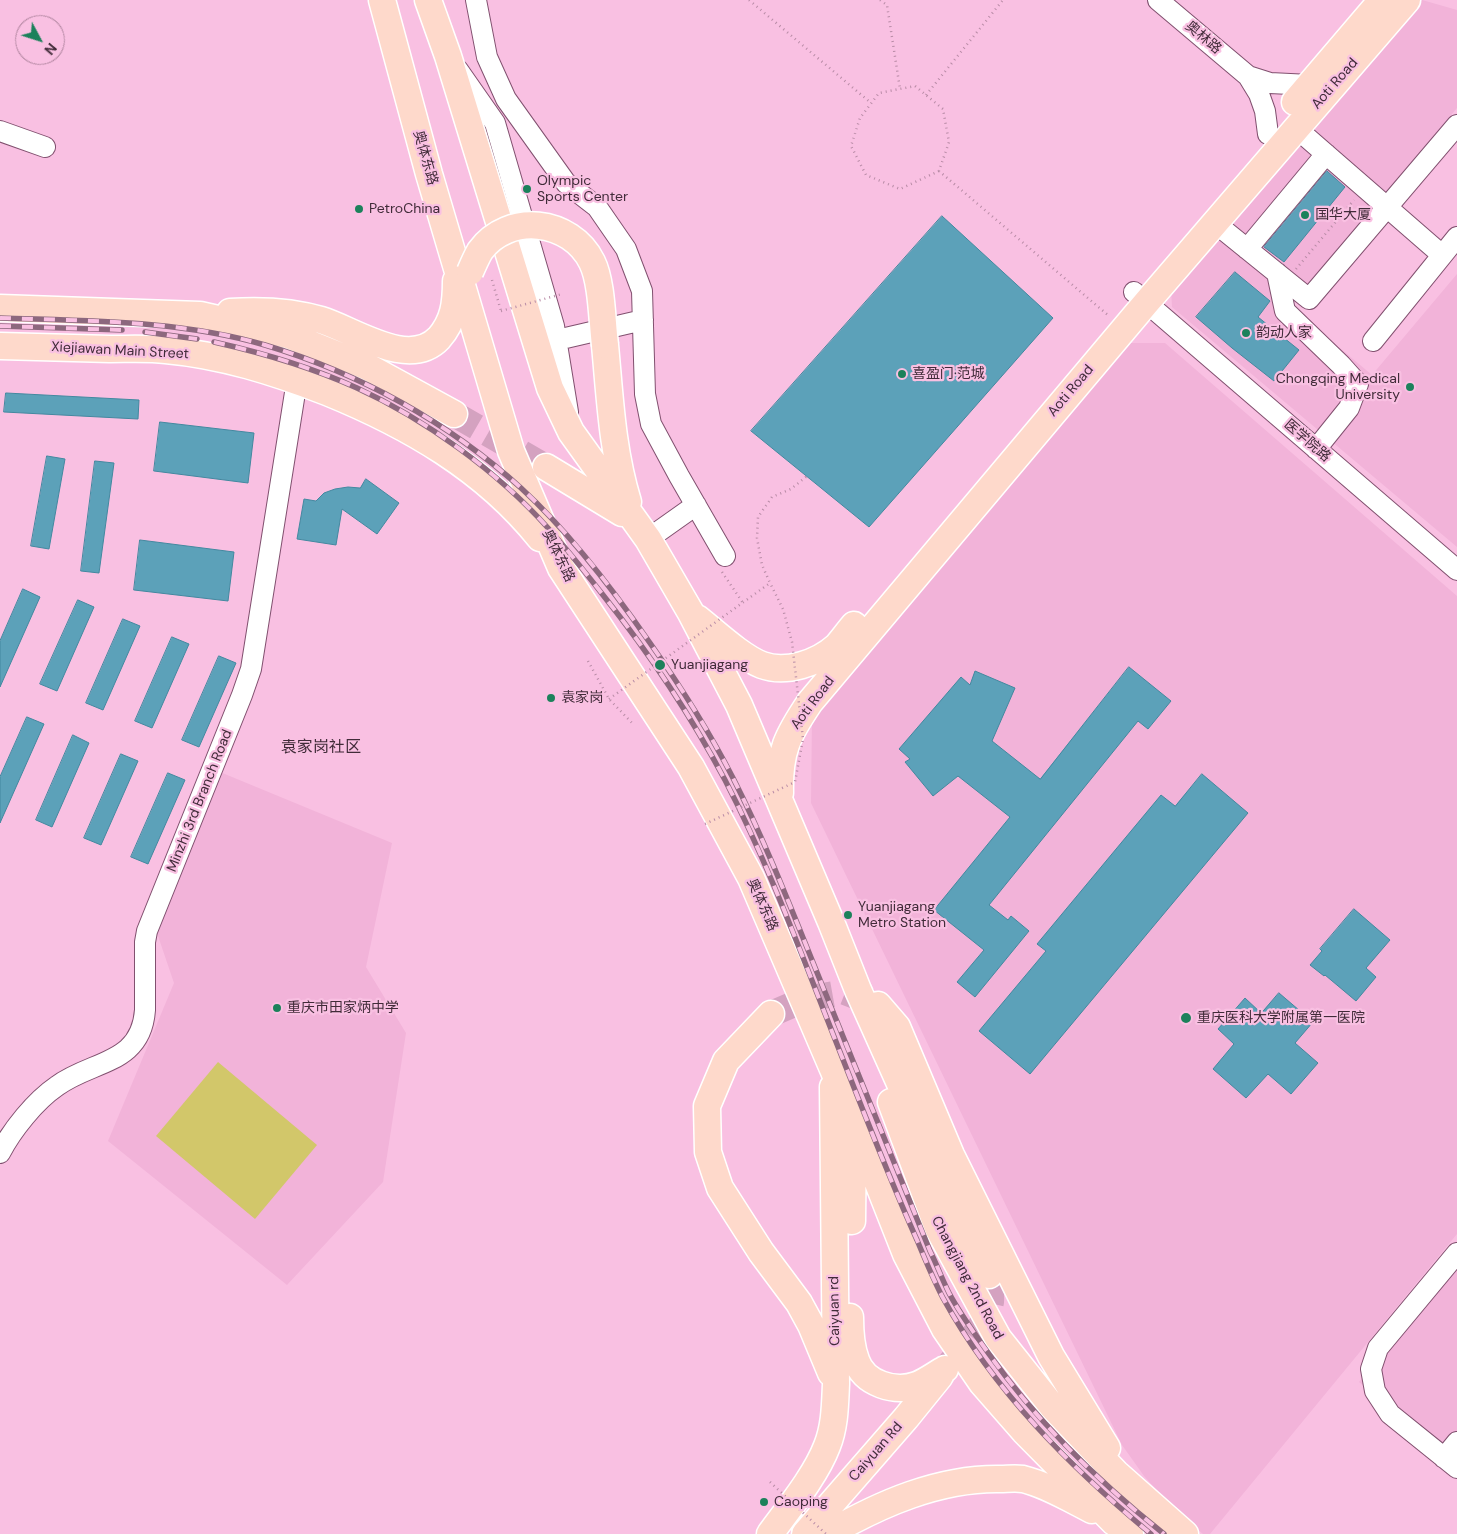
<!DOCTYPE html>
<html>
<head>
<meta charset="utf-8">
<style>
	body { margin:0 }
	#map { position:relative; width:1457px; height:1534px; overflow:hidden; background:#f9c0e2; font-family:"DM Sans",sans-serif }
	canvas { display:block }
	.north { position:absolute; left:15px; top:15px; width:50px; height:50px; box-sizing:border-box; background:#f9c0e2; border:1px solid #af849e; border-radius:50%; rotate:130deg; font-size:14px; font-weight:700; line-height:20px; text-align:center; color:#412b39 }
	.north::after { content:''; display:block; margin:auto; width:18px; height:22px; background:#1c815b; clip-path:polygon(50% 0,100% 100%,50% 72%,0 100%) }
</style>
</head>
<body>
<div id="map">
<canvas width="1457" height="1534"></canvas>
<div class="north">N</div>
</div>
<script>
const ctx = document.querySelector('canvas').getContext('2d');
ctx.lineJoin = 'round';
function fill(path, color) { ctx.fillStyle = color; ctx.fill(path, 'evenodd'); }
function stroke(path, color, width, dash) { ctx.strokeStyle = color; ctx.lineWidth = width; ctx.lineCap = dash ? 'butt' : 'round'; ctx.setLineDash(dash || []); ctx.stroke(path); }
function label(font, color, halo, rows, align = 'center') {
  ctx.font = font + ' "DM Sans","Noto Sans SC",sans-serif'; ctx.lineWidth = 4.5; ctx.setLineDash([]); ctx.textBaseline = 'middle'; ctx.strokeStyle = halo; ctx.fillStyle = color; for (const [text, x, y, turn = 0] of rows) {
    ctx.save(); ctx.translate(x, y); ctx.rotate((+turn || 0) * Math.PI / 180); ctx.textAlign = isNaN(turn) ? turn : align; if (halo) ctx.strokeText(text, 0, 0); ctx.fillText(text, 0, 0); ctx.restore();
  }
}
const built = new Path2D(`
	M1422,0L1457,10V108L1290,306L1372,375L1457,274V547L1172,307L1171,289Z
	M1129,343H1165L1457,596V1234L1210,1534H1203L1173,1508L1144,1476L1122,1445L811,803L812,717Z
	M220,772L392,843L366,967L406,1033L383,1182L287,1285L108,1141L174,983L157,933Z
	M1457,1263V1463L1359,1382Z`);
const green = new Path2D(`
	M218,1062L317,1145L255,1219L156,1136Z`);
const building = new Path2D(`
	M1327,171L1345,187L1284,262L1264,247Z
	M942,216L1053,318L869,527L751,431Z
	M1235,272L1270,301L1258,317L1299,350L1274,381L1232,348L1196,317Z
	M6,393L139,400L138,419L4,412Z
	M160,422L254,433L248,483L154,471Z
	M47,456L65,459L49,549L31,546Z
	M95,461L114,463L99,573L81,571Z
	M366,479L399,503L377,534L342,509L336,545L297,539L304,499L316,501L324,493L335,489L348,487L360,488Z
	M140,540L234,552L228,601L134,590Z
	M23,589L40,597L0,687V641Z
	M78,600L94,607L57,691L40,684Z
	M123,619L140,626L103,710L86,703Z
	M172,637L189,644L152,728L135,721Z
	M219,656L236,663L199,747L182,740Z
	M1129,667L1171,701L1148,729L1138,721L989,905L1008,920L1011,916L1029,931L975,997L957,982L984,950L934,910L1010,817L958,776L933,796L905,762L910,759L899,749L961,677L970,685L975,671L1015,688L992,741L1040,779Z
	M27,717L44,724L0,823V777Z
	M73,735L89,743L52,827L36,820Z
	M121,754L138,761L101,845L84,838Z
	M168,773L185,780L148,864L131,857Z
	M1202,774L1248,813L1030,1074L979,1031L1046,951L1037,944L1161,795L1175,806Z
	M1354,909L1390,940L1366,968L1376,977L1356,1001L1325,975L1324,976L1310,965L1322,951L1320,949Z
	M1279,993L1313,1022L1295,1043L1318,1063L1291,1094L1268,1074L1246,1098L1213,1069L1234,1044L1218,1029L1245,998L1261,1013Z`);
const majorTunnel = new Path2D(`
	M454,414L546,467
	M771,1014L806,999L845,992L878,1005
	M947,1367C962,1348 986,1327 991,1302C992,1293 990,1284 989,1275`);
const path = new Path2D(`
	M749,0L871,103
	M880,0L887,5L900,89
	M926,95L1003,0
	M939,171L900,189L866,175L851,146L860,118L879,93L915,86L943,109L949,142L939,171L1109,316
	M1296,269L1354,200
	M492,280L501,311
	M722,572L743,603
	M588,661L609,699L634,725`);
const minor = new Path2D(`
	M476,0L487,57L506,99L566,183L597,207L626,249L642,291L645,394L651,424L679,476L725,556
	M1158,0L1248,76L1259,94L1265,111L1268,134
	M458,70L495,123L554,326L568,412
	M1248,76L1270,83L1310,85
	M1296,128L1442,255
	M0,131L45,147
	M1215,223L1309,299L1457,125
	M1247,249L1326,154
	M1277,273L1285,311L1341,365L1358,384L1349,408L1316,449
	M1134,292L1457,570
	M557,340L643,320
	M1373,341L1457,237
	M648,539L696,505
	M0,1153C12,1130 35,1101 57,1086C92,1060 141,1065 145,1010V942L147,931L242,695L251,669L297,380
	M1457,1253L1378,1348L1371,1369L1375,1391L1390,1414L1457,1468
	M1444,1458L1457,1442`);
const major = new Path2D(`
	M382,0L429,174L511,451L561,568L691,767L751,878L833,1069L906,1254L945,1329L982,1383L1024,1431L1114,1522L1130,1534
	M428,0L448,56L550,388L571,432L648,539L691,613L739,705L831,922L858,990L950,1195L989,1275
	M1295,102L1382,0
	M0,308L200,315L288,335L368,367L454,414
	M230,312C260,310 291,311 321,320C354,330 409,370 439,338C454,321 456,303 456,281
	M605,345C610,398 612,450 628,502
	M0,346C37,347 73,348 110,349C129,349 148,348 166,350C222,355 275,372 327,392C408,425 485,469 540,538
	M546,467L622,513
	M697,618C715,632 741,657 762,665C786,674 818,663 837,646C843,639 848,632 854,625
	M780,793C779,751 787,736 810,702L1146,303L1407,0
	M878,1005L897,1027L951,1155L1051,1356L1107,1448
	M771,1014L726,1061L707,1106L708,1152L720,1188L761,1252L799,1303L811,1325L831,1373
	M891,1102L938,1228L998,1338L1052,1406L1116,1473L1185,1534
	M852,1221L853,1135
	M850,1317C850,1330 851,1347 856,1360C864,1384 895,1393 917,1385C927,1381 936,1374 945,1369
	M770,1534C789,1508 816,1475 827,1446C835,1426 835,1405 836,1384L833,1087
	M805,1534L906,1418L940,1376
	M828,1534C880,1504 939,1478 1000,1479C1007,1479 1015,1478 1023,1479C1047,1485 1070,1499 1092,1510`);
const rail = new Path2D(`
	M0,318C88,321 179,320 265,345C359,373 448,422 521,488C570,533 612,588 650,643C681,687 709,731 733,778C769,849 797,924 827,997C861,1082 896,1166 930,1251C937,1265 942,1279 949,1293C960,1314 975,1334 989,1354C1038,1423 1098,1481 1164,1534
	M0,326L122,330
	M145,332L197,339
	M214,342C263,353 311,367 357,388C425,419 498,472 548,528C567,549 585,572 603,595C649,653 690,714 725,780C771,869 805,964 842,1057C866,1118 890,1180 917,1240C925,1259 933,1279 943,1298C994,1391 1070,1467 1151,1534`);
const pathBridge = new Path2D(`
	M501,311L562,294
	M609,699L770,583L762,565L757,538L758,517L772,497L791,489L807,476
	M705,824L795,782L803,739L792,642L783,609L770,583
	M770,1482L826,1534`);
const majorBridge = new Path2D(`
	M470,272C473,265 476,258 480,251C508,212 571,219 592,262C602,282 602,321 605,345`);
const markers = [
	[527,189,5,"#1c815b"],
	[359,209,5,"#1c815b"],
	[1305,215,5,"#1c815b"],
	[1246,333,5,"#1c815b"],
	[902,374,5,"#1c815b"],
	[1410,387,5,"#1c815b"],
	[660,665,6,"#1c815b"],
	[551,698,5,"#1c815b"],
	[848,915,5,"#1c815b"],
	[277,1008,5,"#1c815b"],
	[1186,1018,6,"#1c815b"],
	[764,1502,5,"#1c815b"]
];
const streetNames = [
	["奥林路",1203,38,40],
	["Aoti Road",1335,84,-49],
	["奥体东路",425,158,74],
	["Xiejiawan Main Street",120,351,3],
	["Aoti Road",1071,391,-50],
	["医学院路",1307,441,41],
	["奥体东路",558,556,64],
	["Aoti Road",813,703,-53],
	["Minzhi 3rd Branch Road",200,801,-68],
	["奥体东路",762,905,66],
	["Changjiang 2nd Road",967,1278,62],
	["Caiyuan rd",835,1311,-91],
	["Caiyuan Rd",876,1452,-49]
];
const poiNames = [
	["Olympic",537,181],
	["Sports Center",537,197],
	["PetroChina",369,209],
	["国华大厦",1315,215],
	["韵动人家",1256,333],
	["喜盈门·范城",912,374],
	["Chongqing Medical",1400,379,"right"],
	["University",1400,395,"right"],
	["Yuanjiagang",671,665],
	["袁家岗",561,698],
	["Yuanjiagang",858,907],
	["Metro Station",858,923],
	["重庆市田家炳中学",287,1008],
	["重庆医科大学附属第一医院",1197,1018],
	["Caoping",774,1502]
];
const quarterNames = [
	["袁家岗社区",321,748]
];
fill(built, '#f2b3d9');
fill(green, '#d2c76a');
fill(building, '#5ca1b9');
stroke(building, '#43889f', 1);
stroke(majorTunnel, '#d4a2c0', 26, [26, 13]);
stroke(minor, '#81506f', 22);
stroke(major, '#fff', 29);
stroke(path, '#b88ba6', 2.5, [1, 4]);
stroke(minor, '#fff', 20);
stroke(major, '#fed9cb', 26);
stroke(rail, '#8d687e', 5.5);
stroke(rail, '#f9c0e2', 4, [11]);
stroke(majorBridge, '#fff', 29, []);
stroke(pathBridge, '#b88ba6', 2.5, [1, 4]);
stroke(majorBridge, '#fed9cb', 26);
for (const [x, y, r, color] of markers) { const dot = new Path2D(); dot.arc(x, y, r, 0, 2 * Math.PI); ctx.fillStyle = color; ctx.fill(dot); stroke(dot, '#f9c0e2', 2); }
label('14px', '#412b39', '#f9c0e2', streetNames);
label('14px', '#412b39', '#f9c0e2', poiNames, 'left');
label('16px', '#412b39', '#f9c0e2', quarterNames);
</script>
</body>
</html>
